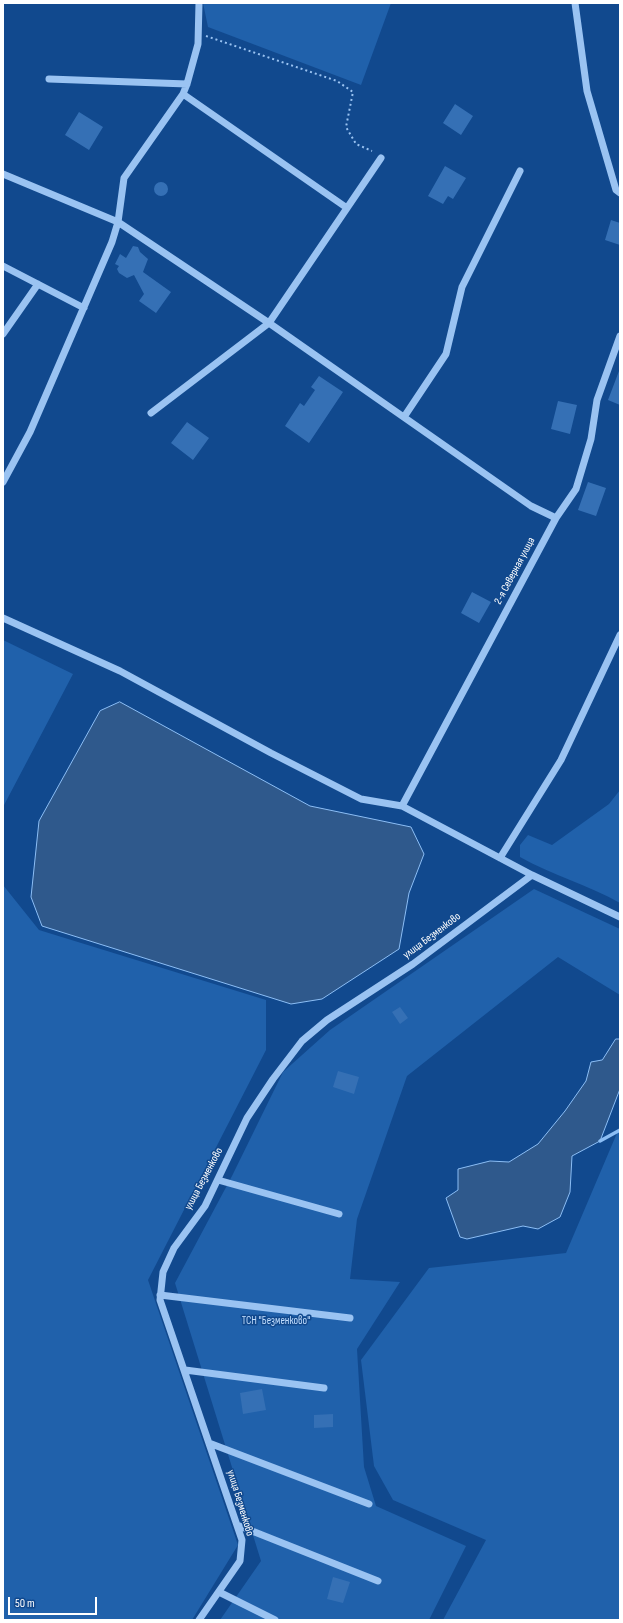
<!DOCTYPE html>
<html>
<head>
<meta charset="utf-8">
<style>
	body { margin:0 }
	#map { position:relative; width:623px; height:1623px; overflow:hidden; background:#11498e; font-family:"Sofia Sans Condensed",sans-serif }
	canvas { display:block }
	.frame { position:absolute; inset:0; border:4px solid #fff; pointer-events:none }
	.scale { position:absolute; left:8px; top:1597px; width:89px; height:18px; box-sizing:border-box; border:2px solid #fff; border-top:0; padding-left:5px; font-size:12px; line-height:14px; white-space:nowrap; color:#fff; -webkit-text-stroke:3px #11498e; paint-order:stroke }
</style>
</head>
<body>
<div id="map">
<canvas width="623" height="1623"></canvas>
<div class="frame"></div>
<div class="scale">50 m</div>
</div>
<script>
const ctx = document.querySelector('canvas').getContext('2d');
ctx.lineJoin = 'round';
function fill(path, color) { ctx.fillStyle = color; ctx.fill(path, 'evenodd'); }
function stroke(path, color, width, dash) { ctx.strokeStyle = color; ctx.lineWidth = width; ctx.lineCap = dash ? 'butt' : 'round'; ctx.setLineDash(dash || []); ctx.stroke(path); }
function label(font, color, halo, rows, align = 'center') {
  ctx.font = font + ' "Sofia Sans Condensed",sans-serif'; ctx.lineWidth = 3; ctx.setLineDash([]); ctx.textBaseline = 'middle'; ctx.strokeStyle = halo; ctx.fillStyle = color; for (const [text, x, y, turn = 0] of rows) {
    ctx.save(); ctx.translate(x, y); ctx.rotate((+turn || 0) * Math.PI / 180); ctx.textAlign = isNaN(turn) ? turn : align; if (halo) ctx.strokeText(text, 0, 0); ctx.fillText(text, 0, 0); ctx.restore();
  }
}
const green = new Path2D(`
	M203,3H391L361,85L208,27Z
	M3,640L73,674L3,807Z
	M620,790V903C588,885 552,875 520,857V845L528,835L552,845L609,804Z
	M3,885L39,930L266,1000V1050L148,1280L238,1545L192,1620H3Z
	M534,889L620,929V995L558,957L407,1076L357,1219L350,1279L400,1282L357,1349L364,1467L376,1506L466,1546L429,1620H220L261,1561L175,1283L232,1176L283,1072L330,1030Z
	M620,1126V1620H443L486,1540L393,1500L374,1466L361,1360L429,1268L566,1253Z`);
const water = new Path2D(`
	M120,702L310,806L411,827L424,854L409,893L399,949L322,999L291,1004L42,926L31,897L39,821L100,711Z
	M616,1039H620V1089L600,1141L572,1156L570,1192L560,1217L538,1229L523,1226L467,1239L460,1237L446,1198L458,1190V1169L490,1161L509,1162L538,1144L565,1111L586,1081L591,1062L602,1060Z`);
const stream = new Path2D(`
	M600,1141L620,1130`);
const building = new Path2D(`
	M455,104L473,116L461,135L443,123Z
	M79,112L103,127L89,150L65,135Z
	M445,166L466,178L453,199L448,196L443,204L428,196Z
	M154 189a7 7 0 1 1 14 0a7 7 0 1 1-14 0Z
	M611,220L620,223V245L605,240Z
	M133,246L138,247L140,252L148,259L143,272L171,292L156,313L139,301L144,294L134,275L127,278L119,273L117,269L119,266L115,264L120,254L126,258Z
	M619,371H620V405L608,400Z
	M319,376L343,392L309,443L285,426L300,403L304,406L315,390L311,387Z
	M558,401L577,405L570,434L551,429Z
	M187,422L209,438L193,460L171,443Z
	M588,482L606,488L596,516L578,510Z
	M472,592L491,602L479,623L461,613Z
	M400,1007L408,1018L400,1024L392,1012Z
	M338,1071L359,1077L354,1094L333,1087Z
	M262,1389L266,1410L243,1414L240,1393Z
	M333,1414V1427L314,1428V1415Z
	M333,1577L350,1582L343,1603L327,1599Z`);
const path = new Path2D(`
	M206,36L337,81L353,92L346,127L356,144L372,151`);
const minor = new Path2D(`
	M575,3L587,91L616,190L620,193
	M49,79L187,84
	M183,94L347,208
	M3,174L118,222L269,323L531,506L556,518
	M3,266L84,308
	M3,334L38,284
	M151,413L269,323L381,158
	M404,417L446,354L462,287L520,171
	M3,482L30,432L112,242L118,222L124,178L183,94L187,84L198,44L199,3
	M3,618L120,671L271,753L361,799L402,806L532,875L620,917
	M402,806L556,518L576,489L591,439L597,400L620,336
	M500,858L561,760L620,635
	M218,1180L339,1214
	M160,1295L350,1318
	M185,1370L324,1388
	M209,1443L369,1504
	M237,1525L378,1581
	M219,1592L275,1620
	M199,1620L240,1561L242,1540L160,1300L163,1272L174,1248L205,1206L247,1118L273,1079L302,1041L327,1020L413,964L532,875`);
const streetNames = [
	["2-я Северная улица",515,571,-62],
	["улица Безменково",432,936,-37],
	["улица Безменково",204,1179,-62],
	["улица Безменково",240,1503,73]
];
const parkNames = [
	["ТСН \"Безменково\"",276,1321]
];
fill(green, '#2061ab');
fill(water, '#2f598c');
stroke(water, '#8cbef5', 1);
stroke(stream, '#8cbef5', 3.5);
fill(building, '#3570b5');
stroke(path, '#9ac3f2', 2, [2, 3]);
stroke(minor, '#9ac3f2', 7);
label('11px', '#fff', '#11498e', streetNames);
label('11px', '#c1ddfd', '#11498e', parkNames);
</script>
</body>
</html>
